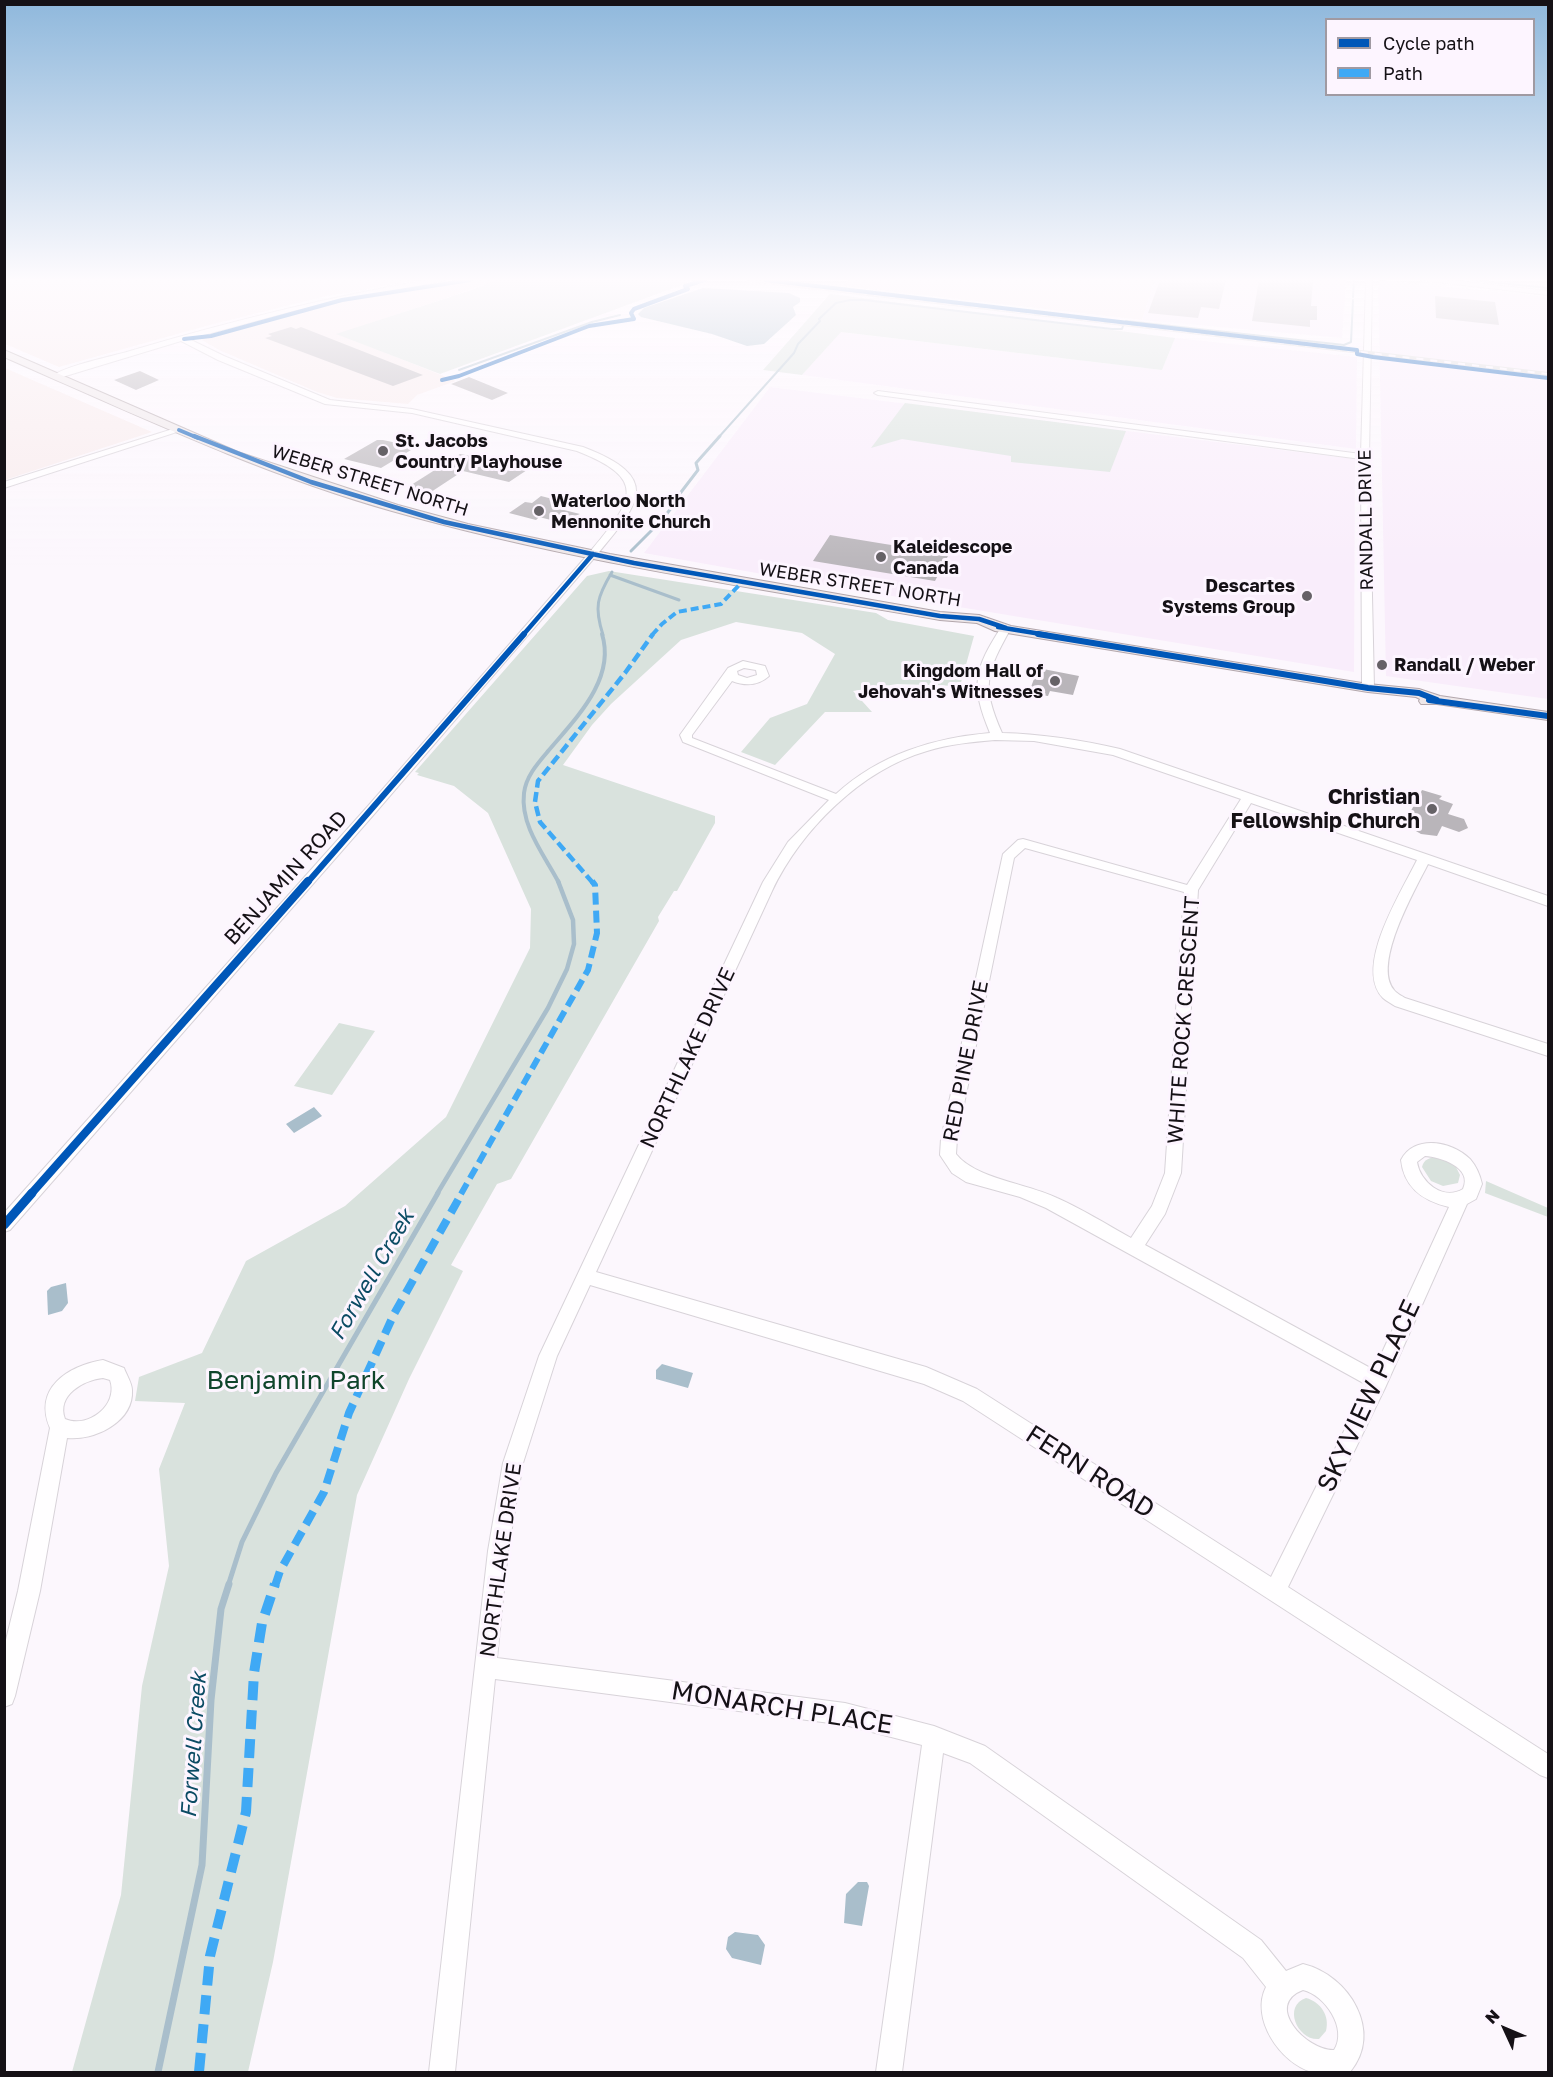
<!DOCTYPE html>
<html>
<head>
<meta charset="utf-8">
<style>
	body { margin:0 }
	#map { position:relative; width:1553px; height:2077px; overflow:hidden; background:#fcf7fd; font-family:"Golos Text",sans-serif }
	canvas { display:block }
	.frame { position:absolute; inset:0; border:6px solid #151116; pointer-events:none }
	.legend { position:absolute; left:1325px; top:18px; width:210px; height:78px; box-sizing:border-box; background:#fdf5ff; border:2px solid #a09aa2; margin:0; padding:8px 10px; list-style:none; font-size:18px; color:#151116 }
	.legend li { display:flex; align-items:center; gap:12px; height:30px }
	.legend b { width:30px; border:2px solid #a09aa2 }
	.north { position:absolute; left:1475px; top:1999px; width:60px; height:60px; -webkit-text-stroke:4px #fdf5ff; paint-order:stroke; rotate:314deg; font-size:16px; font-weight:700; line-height:24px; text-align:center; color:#151116 }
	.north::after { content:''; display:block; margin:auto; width:21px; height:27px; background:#151116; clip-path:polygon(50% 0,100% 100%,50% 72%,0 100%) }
</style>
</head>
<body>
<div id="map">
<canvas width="1553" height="2077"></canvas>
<div class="frame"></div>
<ul class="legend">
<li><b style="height:8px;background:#0057b8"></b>Cycle path</li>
<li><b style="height:8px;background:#3fa9f5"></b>Path</li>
</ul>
<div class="north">N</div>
</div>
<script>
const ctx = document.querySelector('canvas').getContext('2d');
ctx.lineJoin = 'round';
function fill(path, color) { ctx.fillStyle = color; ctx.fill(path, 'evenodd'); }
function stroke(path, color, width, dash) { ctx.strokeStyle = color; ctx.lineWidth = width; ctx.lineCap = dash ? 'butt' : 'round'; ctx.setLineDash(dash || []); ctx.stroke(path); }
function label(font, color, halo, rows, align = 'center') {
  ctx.font = font + ' "Golos Text",sans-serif'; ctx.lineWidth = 6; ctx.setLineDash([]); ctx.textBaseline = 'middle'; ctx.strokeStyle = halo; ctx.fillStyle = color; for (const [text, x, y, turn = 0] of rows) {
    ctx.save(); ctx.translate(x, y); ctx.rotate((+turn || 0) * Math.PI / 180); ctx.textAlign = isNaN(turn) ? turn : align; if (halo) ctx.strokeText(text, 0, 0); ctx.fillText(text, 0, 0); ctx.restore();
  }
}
const commercial = new Path2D(`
	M5,280H418L326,296L206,326L59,367L5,344Z
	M467,280H499L339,334L456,381L417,395L408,404L337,398L317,392L219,350L202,340L205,336L341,300Z
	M849,280H1155L1142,320L844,286Z
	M5,368L152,432L5,480Z`);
const built = new Path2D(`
	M1155,280H1346L1342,338L1142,320Z
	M1378,280L1548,297V699L1386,676Z
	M840,332L1162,370L1175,338L1357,357L1356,449L802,375Z
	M770,387L1355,459L1354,672L813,583L644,553Z`);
const green = new Path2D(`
	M495,280H695L440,374L336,334L475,289Z
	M830,294L1175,338L1162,370L841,332L802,375L763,370Z
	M905,403L1126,431L1110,472L1011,462V456L902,439L871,448Z
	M609,571L876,613L888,620L974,636L960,686L897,684L853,691L872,712H825L775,765L741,752L770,718L807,704L835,654L802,633L736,622L681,640L611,704L592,725L563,765L715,816V823L677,891H674L658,917L659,921L511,1179L497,1184L451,1265L463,1271L409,1379L357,1495L273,1962L248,2072H72L121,1895L142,1686L169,1566L159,1469L185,1403L135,1401L139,1377L202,1353L246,1261L345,1206L446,1117L530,948L531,909L488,813L454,786L417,775L419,773L415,772L587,576Z
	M339,1023L375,1031L332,1095L294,1086Z
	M1437,1157L1455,1165L1460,1175L1458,1183L1443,1186L1431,1181L1422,1167C1424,1159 1429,1158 1437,1157Z
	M1486,1181L1548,1208V1217L1485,1193Z
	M1306,1998C1321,2002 1330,2016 1326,2031L1319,2039C1298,2041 1282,2006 1306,1998Z`);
const water = new Path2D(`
	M703,288L789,293L800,298V302L793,307L796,315L764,344L747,346L712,334L641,317L638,314L644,308Z
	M314,1107L322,1116L294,1133L286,1124Z
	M66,1283L68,1303L62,1311L48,1315L47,1291L51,1287Z
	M662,1364L693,1373L688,1388L656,1379V1370Z
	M858,1882H867L869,1886L862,1926L844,1923L846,1894Z
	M735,1932L758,1935L765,1945L761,1965L732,1958L726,1949L728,1937Z`);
const streamFar5 = new Path2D(`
	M1471,280L1548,288
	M1353,297L1354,280
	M1126,321L1344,345L1351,342L1353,300
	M459,370L592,322L620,315
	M718,438L794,353L798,344L820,321L819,319L836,303L850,300H864L1112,329H1122L1123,326`);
const streamFar4 = new Path2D(`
	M631,551L654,528L658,518L665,516L672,507L668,505L675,500L698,470L696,463L720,436
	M610,575L679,600
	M603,635C594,607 597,597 612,572`);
const streamFar3 = new Path2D(`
	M559,883C545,856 520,826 524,793C526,776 538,763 549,750C576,718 616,679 602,634`);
const streamFar2 = new Path2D(`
	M437,1194L548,1008L567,969L574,944L573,920L558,881`);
const streamFar1 = new Path2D(`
	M228,1586L242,1542L276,1473L438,1193`);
const stream = new Path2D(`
	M158,2072L202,1865L211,1700L221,1609L229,1584`);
const building = new Path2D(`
	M1160,280H1226L1219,309L1201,307L1198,318L1148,313Z
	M1259,280H1313L1311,306H1317V320H1310V327L1252,321Z
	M1435,296L1495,302L1499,325L1436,318Z
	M291,327L296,329L301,327L423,375L393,386L265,338L272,336L268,334Z
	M140,371L159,380L136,390L114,380Z
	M469,377L508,393L492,400L451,384Z
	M377,440H383L416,447L381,468L344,459Z
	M460,454L488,459L486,461L527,470L509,482L463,471L431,492L408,487Z
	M541,496L568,503L560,509L580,514L559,522L539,517L536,520L509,513L525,502L532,503Z
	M830,535L885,544L949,554L935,581L813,561Z
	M1038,668L1079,676L1073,695L1050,691L1048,696L1033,694L1035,688L1031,687Z
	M1422,790L1442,796L1439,799L1453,804L1448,814L1464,819L1468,828L1459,832L1442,826L1437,836L1421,834L1404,824Z`);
const minor = new Path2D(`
	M428,280H446L296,310L189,339L224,356L330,400L412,409L583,447C664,478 639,504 596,556L376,812L10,1230L4,1232V1213L368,806L590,552C630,503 652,480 577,451L412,413L325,404L218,360L181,341L59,378L52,376C68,365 110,357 130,351C228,322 327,297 428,280Z
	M1366,280H1372L1369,457L1374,688L1368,691L1362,688L1361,459L878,395L874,393L878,391L1361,454Z
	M1421,280H1447L1548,291V295Z
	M176,428L183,430L4,488V482Z
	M1006,625L1011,628C986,673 981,685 1002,733C1042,734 1081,740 1120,749L1548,896V906L1428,864C1415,890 1372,964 1394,990C1396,993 1402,996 1405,998L1548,1044V1056L1395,1006C1391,1003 1386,1001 1383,998C1353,967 1402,891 1417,860L1251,803L1198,890L1181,1173L1165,1214L1145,1245L1374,1370L1449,1207C1423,1201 1404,1188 1401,1160C1414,1134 1452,1141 1470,1159C1476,1166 1480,1175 1482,1184L1476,1199L1467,1204L1385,1388L1288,1587L1548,1754V1778L1540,1775L963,1401L924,1384L590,1285L557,1356L523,1463L508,1551L497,1658L845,1703L934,1726L985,1746L1261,1940L1286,1971L1303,1964C1349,1975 1384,2032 1350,2072C1338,2072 1323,2075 1312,2072C1280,2063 1250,2018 1266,1987L1243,1958L970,1763L943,1753L902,2072H876L922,1745L845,1725L495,1679L455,2072H429L488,1551L503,1463L539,1356L763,882L788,842L829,800L683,742L680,735L728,668L743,661L765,666L769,676C758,686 745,686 732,681L692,735V738L836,794C880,754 933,738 990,733C970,685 974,669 1002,626ZM744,668L756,670L757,675L747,678L738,675L737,671ZM995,740L1034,741L1113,755L1241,799L1187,885L1023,839L1018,840L1003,854L941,1139L940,1155L952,1173L966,1182L1020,1197L1046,1208L1367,1385L1271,1577L977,1389L926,1367L596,1272L772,891C801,830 861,770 927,751C950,744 972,742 995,740ZM1025,848L1184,892L1165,1173L1152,1206L1131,1238C1106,1224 1082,1209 1057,1198C1026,1183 976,1179 956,1154L957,1139L1014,858ZM1425,1156C1440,1157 1473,1167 1463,1189C1443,1201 1420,1182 1417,1162ZM1303,1990C1325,1995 1348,2029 1334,2050C1307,2051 1263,2005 1303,1990Z
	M103,1360L124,1368C126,1374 132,1383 132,1390C134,1422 94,1441 67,1438L40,1591L15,1696L12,1704L4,1707V1648L18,1591L50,1428C33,1388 68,1366 103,1360ZM103,1378L110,1380C119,1405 88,1429 65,1419C56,1395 84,1380 103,1378Z`);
const major = new Path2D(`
	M4,350L238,452L398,505L468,524L610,554L940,612L979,615L1011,626L1368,684L1419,689L1440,696L1548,712V720L1437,704H1421L1419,701L1420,699L1416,697L1368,692L995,631L977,623L940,620C757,588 571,562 392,511C258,473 132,413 4,357Z`);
const rail = new Path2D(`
	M749,280L1548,374`);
const quietFar4 = new Path2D(`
	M652,635L662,624L677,612L721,604L742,582`);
const quietFar3 = new Path2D(`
	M593,883L540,822L535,802L538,781L625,673L653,634`);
const quietFar2 = new Path2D(`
	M461,1194L588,970L597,933L595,885L592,881`);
const quietFar1 = new Path2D(`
	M275,1586L280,1571L324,1492L349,1413L394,1314L462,1193`);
const quiet = new Path2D(`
	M199,2072L210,1956L246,1812L254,1673L262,1623L275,1584`);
const cyclewayFar4 = new Path2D(`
	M765,280L1357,350V354L1373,357L1548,378
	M184,339L211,336L342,300L470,280
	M442,380L459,376L589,326L634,319L631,313L634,309L688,289L685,286L705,280
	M179,430L198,438`);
const cyclewayFar3 = new Path2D(`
	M194,436L311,482L444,522L634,563L940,616L979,619L1006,628
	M998,627L1047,635
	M523,635L593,554`);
const cyclewayFar2 = new Path2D(`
	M1038,634L1368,688L1419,693L1437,700
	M1429,700L1548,716
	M307,883L524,634`);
const cyclewayFar1 = new Path2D(`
	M31,1194L308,881`);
const cycleway = new Path2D(`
	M4,1225L32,1193`);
const markers = [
	[383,451,6,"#666267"],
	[539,511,6,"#666267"],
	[881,557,6,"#666267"],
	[1307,596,6,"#666267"],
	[1382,665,6,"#666267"],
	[1055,681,6,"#666267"],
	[1432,809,6,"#666267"]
];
const farPoinames = [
	["St. Jacobs",395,441],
	["Country Playhouse",395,462],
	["Waterloo North",551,501],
	["Mennonite Church",551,522],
	["Kaleidescope",893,547],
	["Canada",893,568],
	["Descartes",1295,586,"right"],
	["Systems Group",1295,607,"right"],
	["Randall / Weber",1394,665],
	["Kingdom Hall of",1043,671,"right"],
	["Jehovah's Witnesses",1043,692,"right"]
];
const farStreetnames = [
	["WEBER STREET NORTH",370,481,17],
	["RANDALL DRIVE",1366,520,-91],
	["WEBER STREET NORTH",860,585,9]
];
const poiNames = [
	["Christian",1420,797],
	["Fellowship Church",1420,821]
];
const streetNames = [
	["BENJAMIN ROAD",286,878,-48],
	["WHITE ROCK CRESCENT",1184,1020,-86],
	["NORTHLAKE DRIVE",688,1058,-65],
	["RED PINE DRIVE",966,1061,-79],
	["NORTHLAKE DRIVE",501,1560,-82]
];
const waterNames = [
	["Forwell Creek",372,1275,-60],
	["Forwell Creek",194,1745,-86]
];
const nearParknames = [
	["Benjamin Park",296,1381]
];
const nearStreetnames = [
	["SKYVIEW PLACE",1369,1396,-65],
	["FERN ROAD",1090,1472,33],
	["MONARCH PLACE",782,1708,9]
];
fill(commercial, '#f8ebec');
fill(built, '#f9edfb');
fill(green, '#d9e2dd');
fill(water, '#a9becb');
stroke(streamFar5, '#a9becb', 2);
stroke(streamFar4, '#a9becb', 3);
stroke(streamFar3, '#a9becb', 4);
stroke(streamFar2, '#a9becb', 4.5);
stroke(streamFar1, '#a9becb', 5);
stroke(stream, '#a9becb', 7);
fill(building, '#b9b5ba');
stroke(minor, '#d8d3d9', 2);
stroke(major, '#b3a7ac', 2);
fill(minor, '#fffeff');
fill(major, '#eee7e9');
stroke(rail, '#d9d8d9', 4);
stroke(rail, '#fdf5ff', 2, [7]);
stroke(quietFar4, '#3fa9f5', 4, [8, 4]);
stroke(quietFar3, '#3fa9f5', 4.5, [10, 4.5]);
stroke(quietFar2, '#3fa9f5', 6, [12, 6]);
stroke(quietFar1, '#3fa9f5', 8, [15, 8]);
stroke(quiet, '#3fa9f5', 10, [19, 10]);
stroke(cyclewayFar4, '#0057b8', 4);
stroke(cyclewayFar3, '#0057b8', 4.5);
stroke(cyclewayFar2, '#0057b8', 6);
stroke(cyclewayFar1, '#0057b8', 8);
stroke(cycleway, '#0057b8', 9);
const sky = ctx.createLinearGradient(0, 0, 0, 571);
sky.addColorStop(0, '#8fb8dc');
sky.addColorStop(0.49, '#fefbfe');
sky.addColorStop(1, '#fefbfe00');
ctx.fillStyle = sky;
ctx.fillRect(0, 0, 1553, 571);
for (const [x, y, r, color] of markers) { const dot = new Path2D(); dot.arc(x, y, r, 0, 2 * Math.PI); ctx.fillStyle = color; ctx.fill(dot); stroke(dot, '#fdf5ff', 2); }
label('bold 18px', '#151116', '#fdf5ff', farPoinames, 'left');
label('18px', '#151116', '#fdf5ff', farStreetnames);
label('bold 21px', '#151116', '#fdf5ff', poiNames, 'right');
label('21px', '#151116', '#fdf5ff', streetNames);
label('italic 22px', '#0b4b64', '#fdf5ff', waterNames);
label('26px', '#0f452b', '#fdf5ff', nearParknames);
label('26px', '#151116', '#fdf5ff', nearStreetnames);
</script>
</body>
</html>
